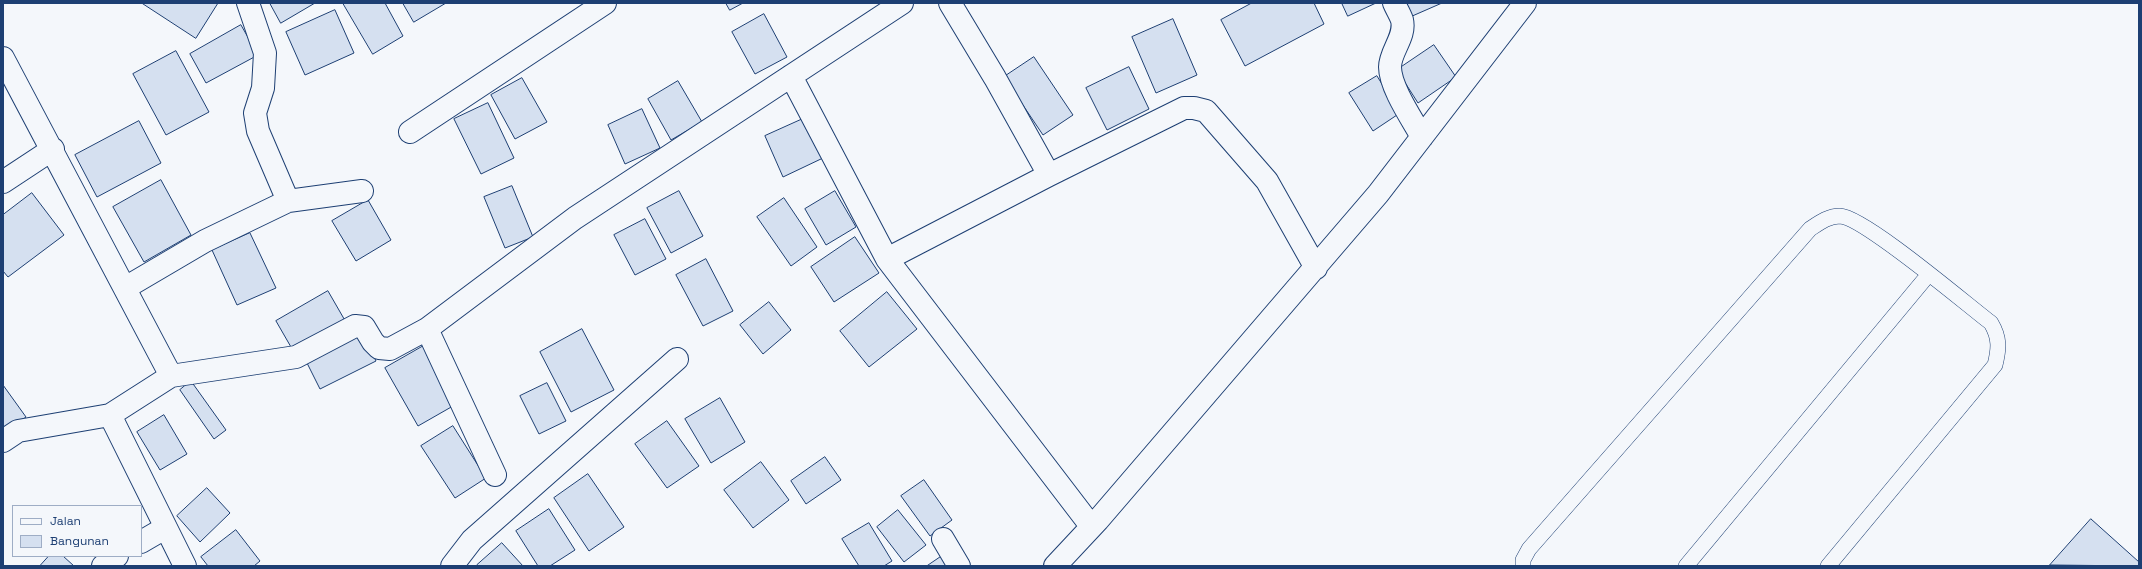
<!DOCTYPE html>
<html>
<head>
<meta charset="utf-8">
<style>
	body { margin:0 }
	#map { position:relative; width:2142px; height:569px; overflow:hidden; background:#f4f7fb; font-family:"Space Grotesk",sans-serif }
	canvas { display:block }
	.frame { position:absolute; inset:0; border:4px solid #1d3f73; pointer-events:none }
	.legend { position:absolute; left:12px; top:505px; width:130px; height:52px; box-sizing:border-box; background:#f4f7fb; border:1px solid #9eadc5; margin:0; padding:5px 7px; list-style:none; font-size:12px; color:#1d3f73 }
	.legend li { display:flex; align-items:center; gap:8px; height:20px }
	.legend b { width:20px; border:1px solid #9eadc5 }
</style>
</head>
<body>
<div id="map">
<canvas width="2142" height="569"></canvas>
<div class="frame"></div>
<ul class="legend">
<li><b style="height:5px;background:#f4f7fb"></b>Jalan</li>
<li><b style="height:11px;background:#d5e0f0"></b>Bangunan</li>
</ul>
</div>
<script>
const ctx = document.querySelector('canvas').getContext('2d');
ctx.lineJoin = 'round';
function fill(path, color) { ctx.fillStyle = color; ctx.fill(path, 'evenodd'); }
function stroke(path, color, width, dash) { ctx.strokeStyle = color; ctx.lineWidth = width; ctx.lineCap = dash ? 'butt' : 'round'; ctx.setLineDash(dash || []); ctx.stroke(path); }
const building = new Path2D(`
	M142,3H218L196,38Z
	M270,3H315L281,23Z
	M343,3H385L403,36L373,54Z
	M403,3H446L414,22Z
	M726,3H743L730,10Z
	M1252,3H1314L1324,24L1245,66L1221,20Z
	M1342,3H1376L1348,16Z
	M1404,3H1442L1410,17Z
	M335,10L354,53L305,75L286,32Z
	M764,14L787,57L755,74L732,32Z
	M1173,19L1197,75L1156,93L1132,37Z
	M241,25L258,55L206,83L190,54Z
	M1434,45L1456,77L1418,103L1397,70Z
	M176,51L209,112L166,135L133,74Z
	M1034,57L1073,115L1043,135L1004,77Z
	M1129,67L1149,109L1107,130L1086,88Z
	M1377,76L1400,113L1373,131L1349,93Z
	M522,78L547,122L515,139L491,95Z
	M678,81L702,122L671,140L648,99Z
	M488,103L514,158L481,174L454,119Z
	M642,109L660,148L625,164L608,125Z
	M805,118L823,158L783,177L765,136Z
	M139,121L161,163L97,197L75,155Z
	M161,180L191,235L144,262L113,207Z
	M512,186L533,237L505,248L484,197Z
	M679,191L703,236L671,253L647,208Z
	M835,191L856,227L826,245L805,209Z
	M32,193L64,235L8,277L3,271V215Z
	M784,198L817,247L791,266L757,217Z
	M368,200L391,240L356,261L332,221Z
	M645,219L666,259L635,275L614,235Z
	M250,233L276,288L237,305L212,250Z
	M855,237L879,273L834,302L811,267Z
	M706,259L733,311L703,326L676,275Z
	M328,291L347,324L295,354L276,321Z
	M887,292L917,329L869,367L840,331Z
	M769,302L791,330L763,354L740,325Z
	M361,329L376,361L320,389L304,357Z
	M582,329L614,390L571,412L540,352Z
	M427,344L460,402L418,426L385,368Z
	M191,381L226,430L214,439L180,390Z
	M547,383L566,421L539,434L520,396Z
	M3,385L26,417L3,433Z
	M720,398L745,442L711,463L685,419Z
	M164,415L187,454L160,470L137,432Z
	M667,421L699,466L667,488L635,444Z
	M453,426L486,478L455,498L421,446Z
	M825,457L841,480L806,504L791,481Z
	M761,462L789,500L753,528L724,490Z
	M588,474L624,527L589,551L554,498Z
	M924,480L952,520L930,536L901,496Z
	M207,488L230,513L200,542L177,516Z
	M549,509L575,550L550,566H538L516,531Z
	M898,510L926,545L904,562L877,527Z
	M2091,519L2139,562V566L2050,565Z
	M869,523L892,561L884,566H859L842,539Z
	M236,530L260,561L254,566H208L201,557Z
	M502,543L523,566H477V565Z
	M945,554L954,566H927Z
	M49,556H63L74,566H40Z`);
const service = new Path2D(`
	M1523,566V560L1529,549L1810,229C1819,223 1828,216 1840,216C1864,217 1966,304 1991,323C2000,338 1999,349 1995,365L1828,566
	M1686,566L1929,274`);
const minor = new Path2D(`
	M248,3L265,53L263,88L255,113L258,131L288,201
	M950,3L995,78L1049,175
	M1394,3C1396,8 1400,14 1402,20C1406,37 1390,51 1390,67C1390,87 1412,119 1422,137
	M3,58L171,376L296,357L355,326L364,327L373,342L379,348L390,349L427,329L575,218L902,3
	M791,76L887,259
	M410,132L605,3
	M3,182L53,149
	M125,288L205,241L288,201L362,191
	M427,329L495,475
	M110,415L185,566
	M3,441L18,431L110,415L171,376
	M1091,526L887,259L1049,175L1184,108H1194L1206,111L1267,181L1316,268
	M943,539L959,566
	M141,542L165,528
	M103,566L117,556
	M452,566L472,540L677,359
	M1055,566L1098,520L1378,194L1525,3`);
fill(building, '#d5e0f0');
stroke(building, '#1d3f73', 1);
stroke(service, '#1d3f73', 16);
stroke(minor, '#1d3f73', 24);
stroke(service, '#f4f7fb', 15);
stroke(minor, '#f4f7fb', 22);
</script>
</body>
</html>
